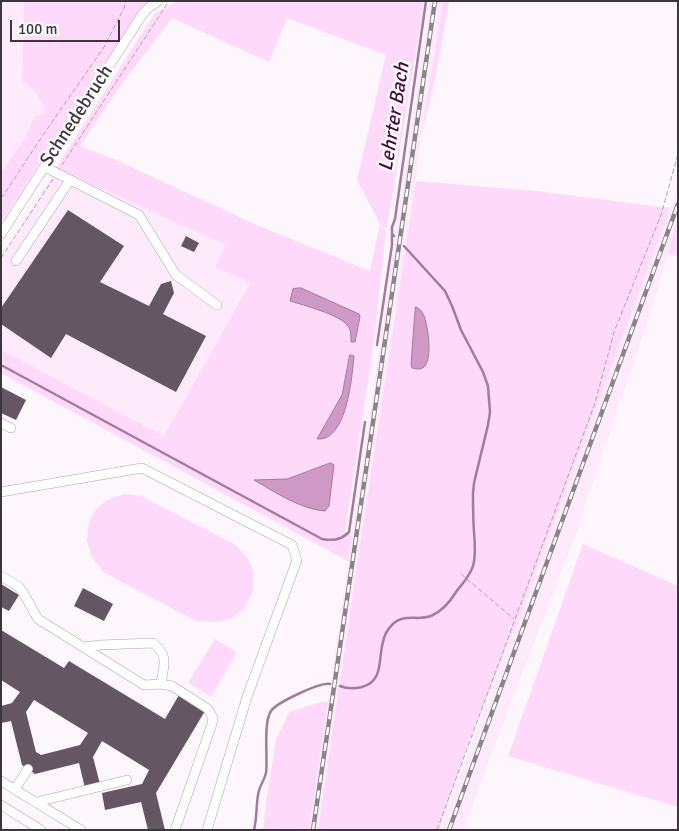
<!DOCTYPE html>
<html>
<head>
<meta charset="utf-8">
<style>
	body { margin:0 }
	#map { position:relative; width:679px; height:831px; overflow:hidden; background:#fdf6fc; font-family:Signika,sans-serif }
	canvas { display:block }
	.frame { position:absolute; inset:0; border:2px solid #3c353b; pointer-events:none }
	.scale { position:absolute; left:10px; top:20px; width:110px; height:22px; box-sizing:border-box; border:2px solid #3c353b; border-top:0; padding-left:6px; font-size:15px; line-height:18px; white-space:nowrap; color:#3c353b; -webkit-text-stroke:4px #fff; paint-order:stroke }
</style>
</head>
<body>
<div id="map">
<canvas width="679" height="831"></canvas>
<div class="frame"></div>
<div class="scale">100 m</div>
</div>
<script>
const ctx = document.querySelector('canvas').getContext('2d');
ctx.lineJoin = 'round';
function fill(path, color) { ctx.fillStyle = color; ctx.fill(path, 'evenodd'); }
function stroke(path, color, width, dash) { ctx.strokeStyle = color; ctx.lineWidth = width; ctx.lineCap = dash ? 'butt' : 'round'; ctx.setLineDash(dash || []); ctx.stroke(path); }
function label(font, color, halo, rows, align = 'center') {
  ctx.font = font + ' Signika,sans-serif'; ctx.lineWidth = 5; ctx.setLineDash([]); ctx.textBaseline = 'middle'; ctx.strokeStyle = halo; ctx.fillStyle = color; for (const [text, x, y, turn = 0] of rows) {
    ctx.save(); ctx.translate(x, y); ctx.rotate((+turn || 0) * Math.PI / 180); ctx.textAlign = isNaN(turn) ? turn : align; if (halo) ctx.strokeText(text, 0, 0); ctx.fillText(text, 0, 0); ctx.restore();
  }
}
const built = new Path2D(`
	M1,1H138L1,207Z
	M430,1H443L442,13L421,138L409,232L361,539L318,830H309Z
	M56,168L226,245L250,283L164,436L1,350V260Z
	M678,186V221L673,234L668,254L646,326L575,536L493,749L464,830H440Z`);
const green = new Path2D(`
	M24,1H149L134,19L1,222V173L24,140L35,116L44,114C45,98 33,90 22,80L24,21Z
	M178,1H424L387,228L381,226L386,232L373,348L345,532L352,536L348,561L1,373V350L164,436L250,283L215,267L226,245L56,168L155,13ZM172,18L269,62L287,18L386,55L357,180L380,224L370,271L259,226L116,160L80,146L118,89Z
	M443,1H449L436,74L421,138Z
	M416,181L537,191L670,208L517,623L465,752L439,830H318L361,539Z
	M678,221V256L668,254L673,234Z
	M124,494L141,496L236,545L249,560L254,573L253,591L244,609L232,618L218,622L196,621L103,572L92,557L87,541L89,522L97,508L107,500Z
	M583,544L678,586V807L508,756Z
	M215,639L237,652L211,697L188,683Z
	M321,702H328L309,830H263L267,795L276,740L289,712Z`);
const water = new Path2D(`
	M301,288L359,314L360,317L355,342H351C351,337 351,330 348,326C341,315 303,305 290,301L293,289Z
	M416,307C420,309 422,311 424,316C428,327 433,358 424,367C420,370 417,369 412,368L411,364L415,311Z
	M350,355L354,356C352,376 347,442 317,439L342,395Z
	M331,463L334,465L329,506L325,511C300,509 275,492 254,480L287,479Z`);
const stream = new Path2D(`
	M394,236L392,234V227L395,219L426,1
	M377,345L392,245V234
	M1,365L322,539C333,541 341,540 349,532L365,422
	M340,686C347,689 354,689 362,687C384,681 378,659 383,642C384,636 388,629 392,625C402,613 418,621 431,616C442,611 450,602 456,592C462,584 470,576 473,566C476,556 475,543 474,532C473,519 473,506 473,493L474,483L488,425L490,412L488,386L483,372L461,330L452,306L445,291L404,246
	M254,830C257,818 256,807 258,795C259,787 264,781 266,773C268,758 263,723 271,711C276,703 320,682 330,684`);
const building = new Path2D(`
	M68,210L124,246L100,282L149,306L161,284L171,281L174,293L163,314L206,336L176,392L66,334L51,358L1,324V308Z
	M186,236L199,243L194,252L181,246Z
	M1,387L26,400L16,420L1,413Z
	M1,584L19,595L9,611L1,607Z
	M83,588L113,604L104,621L74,606Z
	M1,630L64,668L69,661L165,719L179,695L205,711L156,793L165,830H148L141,802L105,810L102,793L142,784L149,770L102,741L93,757L100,784L85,788L79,763L35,774L22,765L11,721L1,723V706L12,703L20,692L1,680ZM34,700L88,733L80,745L41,755L36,752L26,712Z`);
const path = new Path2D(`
	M62,165L169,1
	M1,198L5,193L39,141L104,47L124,8L126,1
	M1,258L53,179
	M461,574L514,619
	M437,830L595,403L614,332L661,215L678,154`);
const minor = new Path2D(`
	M45,167L139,215L176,275L217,305
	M1,234L140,18L146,10L158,1
	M16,261L70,180
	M1,423L11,428
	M1,492L142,468L292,545L297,560L247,697L207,830
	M1,576L18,586L24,594L38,619L144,685L161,684L172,686L208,709L213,718L212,724L175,830
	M83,647L100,645L153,643C170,657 163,666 161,684
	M1,781L81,830
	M15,789L28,769
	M37,802L127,780
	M1,805L41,830`);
const rail = new Path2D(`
	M313,830L435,1
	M449,830L678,204`);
const streetNames = [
	["Schnedebruch",77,116,-57]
];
const waterNames = [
	["Lehrter Bach",395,117,-81]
];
fill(built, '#fdeafa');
fill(green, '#ffd9f9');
fill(water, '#cf99c6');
stroke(water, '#a37b9c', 1);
stroke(stream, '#a37b9c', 2.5);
fill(building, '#655663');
stroke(minor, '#b1a1ae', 10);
stroke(path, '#aca5ab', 1, [5, 2.5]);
stroke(minor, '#fff', 9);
stroke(rail, '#8a8389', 4.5);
stroke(rail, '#fff', 2.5, [8]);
label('19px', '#3c353b', '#fff', streetNames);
label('italic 20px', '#490744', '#fff', waterNames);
</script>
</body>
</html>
